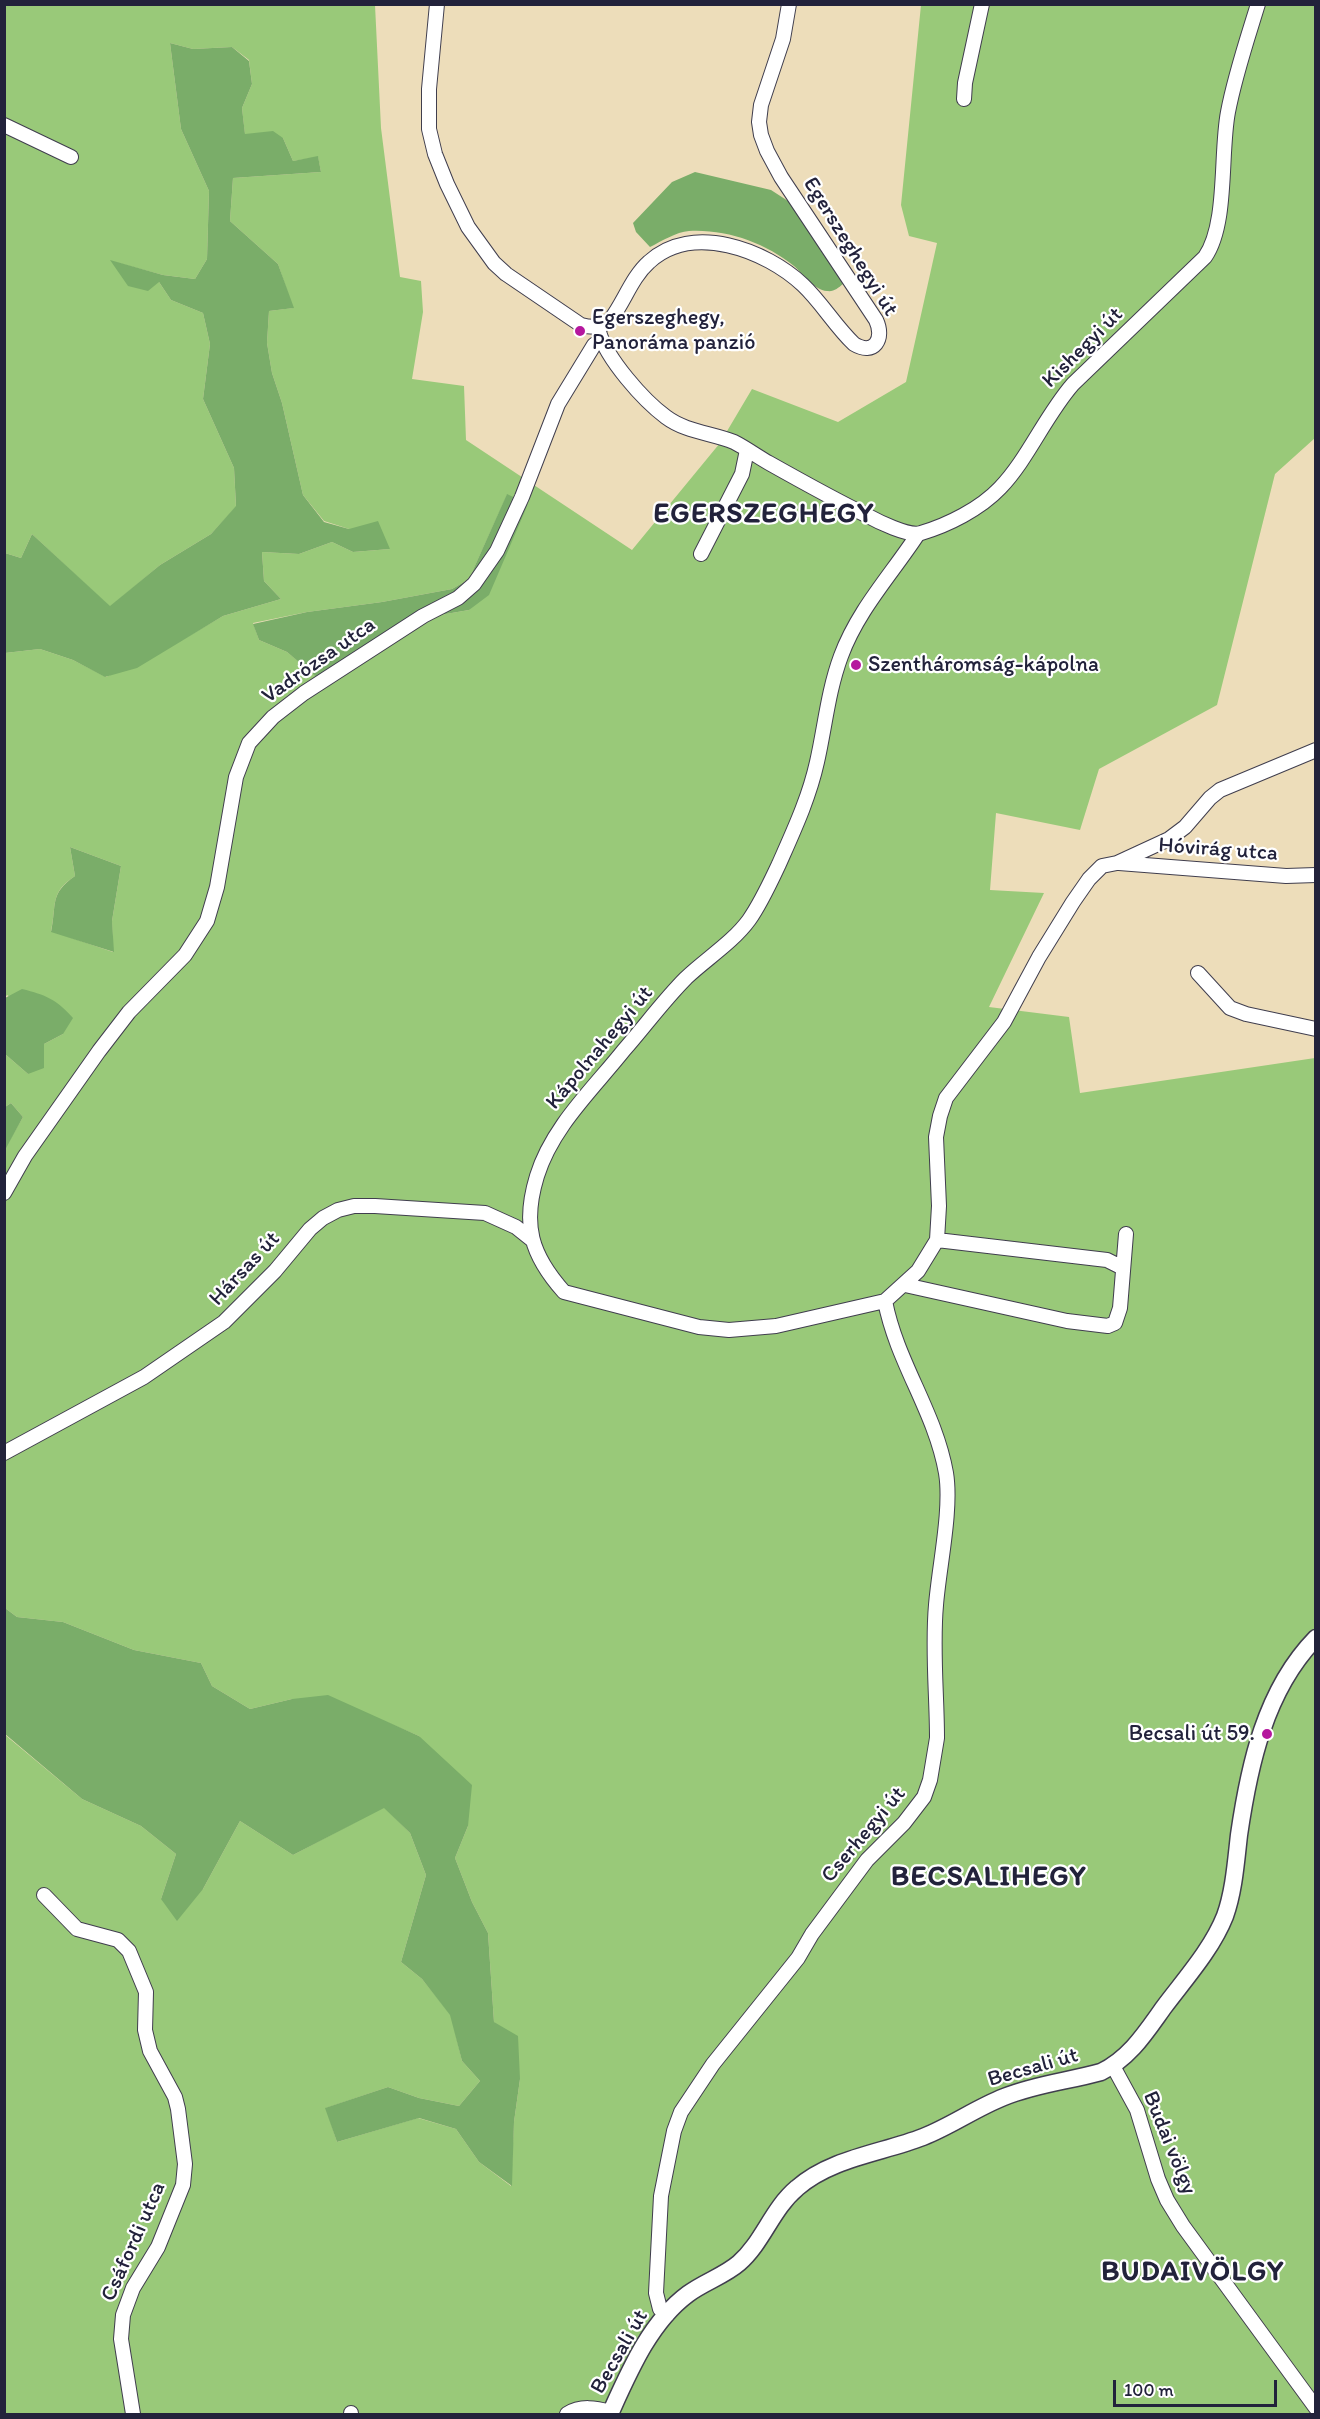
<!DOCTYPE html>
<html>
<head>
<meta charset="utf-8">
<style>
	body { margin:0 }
	#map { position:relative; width:1320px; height:2419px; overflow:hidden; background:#edddba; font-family:Itim,sans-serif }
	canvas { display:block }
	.frame { position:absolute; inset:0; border:6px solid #22223b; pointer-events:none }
	.scale { position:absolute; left:1113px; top:2380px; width:164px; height:27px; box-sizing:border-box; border:3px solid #22223b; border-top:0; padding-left:8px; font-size:18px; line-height:21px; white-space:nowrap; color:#22223b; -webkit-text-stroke:4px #fff; paint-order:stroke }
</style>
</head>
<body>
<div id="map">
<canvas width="1320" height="2419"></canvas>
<div class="frame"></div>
<div class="scale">100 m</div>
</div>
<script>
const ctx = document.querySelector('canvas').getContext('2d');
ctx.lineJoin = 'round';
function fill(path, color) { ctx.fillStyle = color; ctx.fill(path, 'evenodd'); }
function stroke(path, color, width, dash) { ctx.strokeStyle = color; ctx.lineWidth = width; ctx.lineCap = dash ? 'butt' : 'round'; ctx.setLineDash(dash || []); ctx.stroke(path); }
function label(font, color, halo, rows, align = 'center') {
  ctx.font = font + ' Itim,sans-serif'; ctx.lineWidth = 4.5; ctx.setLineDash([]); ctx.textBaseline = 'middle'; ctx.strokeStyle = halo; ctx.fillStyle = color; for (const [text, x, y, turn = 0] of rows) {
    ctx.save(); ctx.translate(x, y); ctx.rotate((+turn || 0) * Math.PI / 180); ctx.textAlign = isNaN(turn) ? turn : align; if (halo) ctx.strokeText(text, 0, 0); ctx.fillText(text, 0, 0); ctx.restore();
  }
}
const green = new Path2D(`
	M5,5H375L381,128L400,277L421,281L423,312L412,379L464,386L466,440L632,550L720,443L752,389L838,422L906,382L937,243L909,236L901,205L921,5H1315V438L1275,474L1217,705L1099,769L1080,830L996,813L990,890L1044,893L989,1007L1069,1017L1080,1093L1315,1058V2414H5L4,1734L82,1799L141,1826L176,1854L161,1899L203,1889L240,1821L293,1855L384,1807L410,1833L426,1875L401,1962L422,1979L451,2015L462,2061L480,2081L459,2106L419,2098L388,2087L326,2108L337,2142L418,2118L456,2129L479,2162L511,2186L514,2122L520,2079L494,2022L488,1933L472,1902L455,1858L468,1826L419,1736L377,1718L292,1699L250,1709L212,1686L201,1663L134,1650L63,1622L17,1617L5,1608L4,1150L23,1117L11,1103L5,1107V1054L28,1074L44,1044L63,1034L7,995L5,998V653L40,649L73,660L106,677L182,640L223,616L281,599L264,581L262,552L299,554L332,542L353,552L390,549L349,529L324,521L303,495L282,403L272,373L267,343L269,311L293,308L278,264L230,221L233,178L321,172L318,157L293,161L283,138L245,135L242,108L252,84L249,60L232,47L193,49L170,43L181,129L209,191L207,259L195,279L163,275L111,261L159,282L171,300L203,313L210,344L203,399L234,468L236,507L211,534L160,565L110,607L32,534L21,558L5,553ZM507,495L528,504L469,610L417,619L320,679L287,652L259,640L253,623L307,612L382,602L452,589L469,579ZM70,847L121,866L112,921L113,952L51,931C57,905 49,893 75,876Z`);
const forest = new Path2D(`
	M170,43L193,49L232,47L249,61L252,84L242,108L245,134L273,131L283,138L293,161L318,156L321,172L233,178L230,221L278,264L294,308L269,311L267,343L272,373L282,403L303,495L324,522L349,529L378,521L390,549L353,552L332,542L299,554L262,552L264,581L281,599L223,616L137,668L105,677L73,660L40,649L5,653V553L21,558L32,534L110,606L160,565L211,534L236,506L234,468L203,399L210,344L203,313L171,300L159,282L148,291L128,286L110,260L163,275L195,279L207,259L209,191L181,129Z
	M695,172L771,190L788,201L841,275L843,284C838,288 834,292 827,291C814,290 803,274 794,266C765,243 727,229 689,231C676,232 662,241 650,247L636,232L633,223L672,182Z
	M507,494L528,504L489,595L469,610L417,619L319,679L287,652L259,640L253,624L307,612L382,602L452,589L469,579Z
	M70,847L121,866L112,921L114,952L51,932C57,904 49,894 75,876Z
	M22,989C46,995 56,999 73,1018L63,1034L44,1044V1068L28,1074L5,1054V998Z
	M11,1103L23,1117L5,1150V1107Z
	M5,1608L17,1617L63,1622L134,1650L201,1663L212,1686L250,1709L292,1699L328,1695L419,1736L472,1785L468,1826L455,1858L472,1902L488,1933L494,2022L518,2036L520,2079L514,2122L512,2186L479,2162L456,2129L419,2118L337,2142L325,2108L388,2087L419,2098L459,2106L480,2081L462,2061L450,2015L422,1979L401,1962L426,1875L410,1833L384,1808L293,1855L240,1821L203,1889L177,1921L161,1899L176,1854L141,1826L82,1799L5,1734Z`);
const minor = new Path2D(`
	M437,4L429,89V129L435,154L447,184L468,227L494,263L506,274L581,325C593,328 602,328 611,319C624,302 632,277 649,262C692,222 766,250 803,285C822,303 835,326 854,344C874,356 885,339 876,320L781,177L767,151L761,135L759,122L761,105L783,39L789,4
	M964,99L965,83L982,4
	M4,125L71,157
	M599,332C607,359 643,400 666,417C686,432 712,433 734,442C746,448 758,457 769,463C801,481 833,499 866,515C877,521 909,537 921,533C948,525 980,509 1000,488C1028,459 1045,416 1073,384L1205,257C1228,224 1220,153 1228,112C1235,75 1247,40 1258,4
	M918,534C891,575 858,610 841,656C828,691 825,727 817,762C809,798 794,830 779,864C770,883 761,903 749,920C733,942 706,959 686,978C664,1000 645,1026 624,1050C593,1089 552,1127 537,1176C522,1225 531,1255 564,1292L699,1327L729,1330L776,1326L885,1301L918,1271L937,1240L939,1206L936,1137L940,1116L946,1098L1004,1022L1039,957L1073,902L1089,879L1102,866L1117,863L1169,839L1185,827L1210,798L1220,790L1316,750
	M701,554L742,474L747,450
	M1119,863L1286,876L1316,875
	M1198,973L1230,1008L1246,1014L1316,1029
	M4,1193L25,1156L99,1051L129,1012L185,955L207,921L217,887L236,777L249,743L273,717L304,693L423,616L458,598L474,584L497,551L522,497L558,404L594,345L601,340
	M937,1240L1107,1260L1123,1268
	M905,1285L1067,1321L1108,1326L1115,1323L1120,1308L1126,1234
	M4,1453L144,1377L224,1322L275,1271L310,1229L323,1218L338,1210L354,1206H375L485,1213L516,1227L531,1239
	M44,1895L77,1929L118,1940L129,1951L146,1992L145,2030L150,2051L175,2097L178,2109L185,2164L183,2185L158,2247L133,2288L123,2315L121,2339L133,2414
	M1113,2066L1137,2110L1158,2179L1167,2200L1183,2226L1316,2408
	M667,2315L660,2309L656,2293L661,2196L674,2131L681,2112L713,2064L798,1958L812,1934L867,1860L904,1823L924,1797L930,1780L937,1738C937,1695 932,1649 936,1605C939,1567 952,1509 946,1473C935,1411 897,1363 885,1301
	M351,2413V2414
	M567,2414C581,2405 596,2408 611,2412`);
const major = new Path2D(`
	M610,2414C629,2372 650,2322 688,2294C704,2282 724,2276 739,2263C763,2242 772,2209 797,2188C831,2158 882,2153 923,2137C951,2126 976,2108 1004,2097C1036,2084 1069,2081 1101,2072C1130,2058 1146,2032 1164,2007C1185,1979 1212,1949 1225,1916C1234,1891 1236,1861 1239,1835C1249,1766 1265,1690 1316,1638`);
const markers = [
	[580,331,6,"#b5179e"],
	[856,665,6,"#b5179e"],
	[1267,1734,6,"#b5179e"]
];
const streetNames = [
	["Egerszeghegyi út",850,247,58],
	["Kishegyi út",1083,348,-45],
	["Vadrózsa utca",319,661,-35],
	["Hóvirág utca",1218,850,4],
	["Kápolnahegyi út",600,1048,-50],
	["Hársas út",245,1269,-47],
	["Cserhegyi út",864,1835,-50],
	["Becsali út",1033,2068,-16],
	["Budai völgy",1169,2143,68],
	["Csáfordi utca",134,2242,-66],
	["Becsali út",620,2352,-60]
];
const poiNames = [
	["Egerszeghegy,",592,318],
	["Panoráma panzió",592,343],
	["Szentháromság-kápolna",868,665],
	["Becsali út 59.",1255,1734,"right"]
];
const districtNames = [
	["EGERSZEGHEGY",764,515],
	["BECSALIHEGY",989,1878],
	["BUDAIVÖLGY",1193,2273]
];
fill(green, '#99c979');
fill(forest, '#7aad69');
stroke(minor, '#403e4e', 16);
stroke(major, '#403e4e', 19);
stroke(minor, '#fff', 14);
stroke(major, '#fff', 16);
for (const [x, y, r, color] of markers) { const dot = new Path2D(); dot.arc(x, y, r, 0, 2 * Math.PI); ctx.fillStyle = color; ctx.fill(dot); stroke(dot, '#fff', 2); }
label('22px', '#22223b', '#fff', streetNames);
label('22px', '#22223b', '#fff', poiNames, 'left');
ctx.letterSpacing = '1.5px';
label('bold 28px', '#22223b', '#fff', districtNames);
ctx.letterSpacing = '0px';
</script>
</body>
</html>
